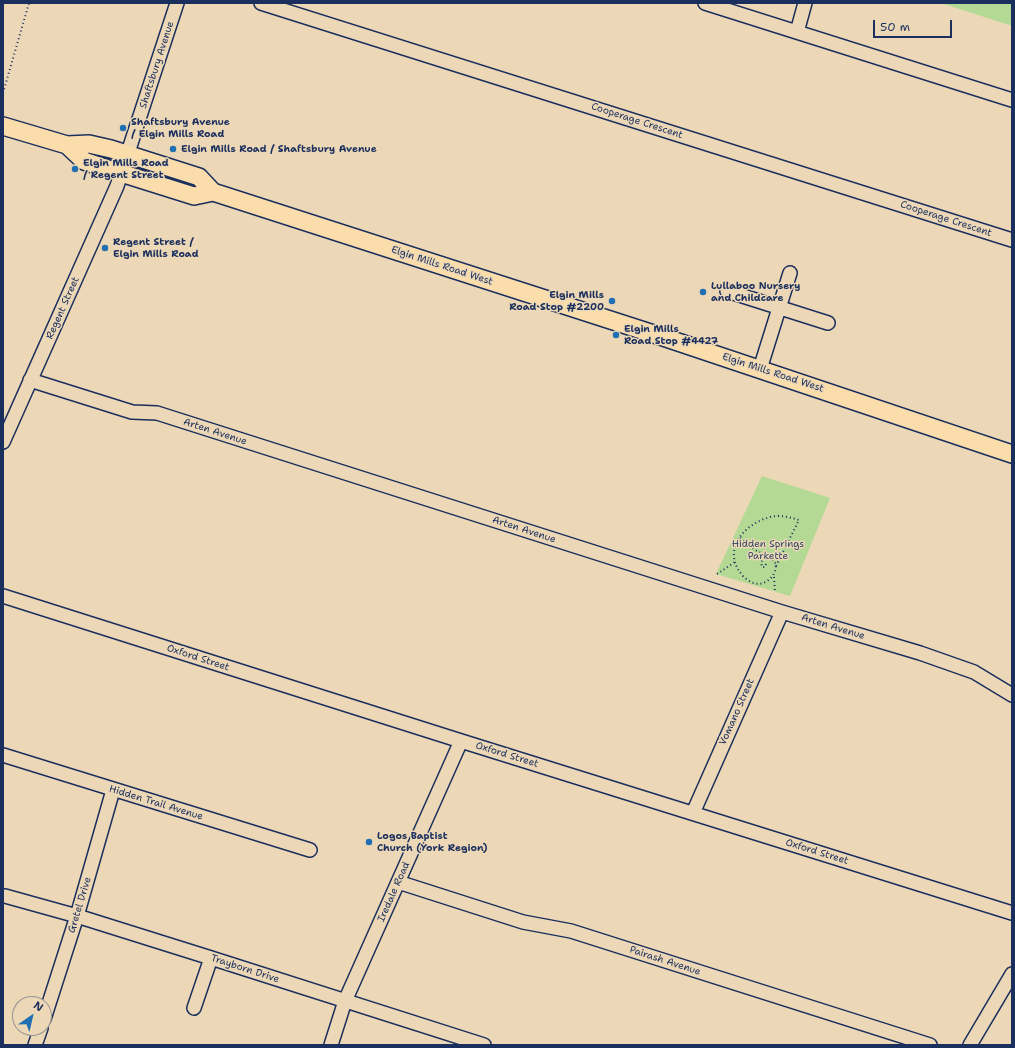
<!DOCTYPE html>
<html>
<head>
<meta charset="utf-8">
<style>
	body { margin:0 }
	#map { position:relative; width:1015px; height:1048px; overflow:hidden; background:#ecd8b6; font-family:"Shantell Sans",sans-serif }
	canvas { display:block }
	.frame { position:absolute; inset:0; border:4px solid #1b2f5e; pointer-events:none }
	.north { position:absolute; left:12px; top:996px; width:40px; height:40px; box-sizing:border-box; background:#ecd8b6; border:1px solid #989493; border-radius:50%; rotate:34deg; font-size:11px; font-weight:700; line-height:16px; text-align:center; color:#1b2f5e }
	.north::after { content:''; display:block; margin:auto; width:14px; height:18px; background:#1f6fb2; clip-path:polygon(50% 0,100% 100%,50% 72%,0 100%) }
	.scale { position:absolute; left:873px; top:20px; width:79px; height:18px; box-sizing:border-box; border:2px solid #1b2f5e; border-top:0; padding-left:5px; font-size:12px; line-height:14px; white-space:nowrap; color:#1b2f5e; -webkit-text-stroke:3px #ecd8b6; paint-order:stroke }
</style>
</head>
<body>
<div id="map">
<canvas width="1015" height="1048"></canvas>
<div class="frame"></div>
<div class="north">N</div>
<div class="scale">50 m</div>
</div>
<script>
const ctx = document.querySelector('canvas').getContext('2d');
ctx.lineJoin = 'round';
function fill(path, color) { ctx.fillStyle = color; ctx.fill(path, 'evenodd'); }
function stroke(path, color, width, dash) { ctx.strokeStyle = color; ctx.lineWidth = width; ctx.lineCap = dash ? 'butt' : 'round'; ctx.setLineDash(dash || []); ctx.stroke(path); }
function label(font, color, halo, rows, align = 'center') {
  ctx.font = font + ' "Shantell Sans",sans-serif'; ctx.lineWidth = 3; ctx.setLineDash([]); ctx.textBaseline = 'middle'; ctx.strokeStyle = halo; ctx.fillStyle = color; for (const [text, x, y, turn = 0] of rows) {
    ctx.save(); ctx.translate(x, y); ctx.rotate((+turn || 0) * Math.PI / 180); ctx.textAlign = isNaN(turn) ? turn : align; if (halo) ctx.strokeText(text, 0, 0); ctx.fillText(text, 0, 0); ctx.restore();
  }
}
const green = new Path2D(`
	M941,3H1012V26Z
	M762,476L830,498L790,596L716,574Z`);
const path = new Path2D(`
	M3,93L29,3
	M740,538C757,551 759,557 782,554
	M766,564L765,567H762L761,562L763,559C791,554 768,602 743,576C738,570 735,565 734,557C732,535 758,517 777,516C785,516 792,518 799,520L776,566
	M717,574L735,562
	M774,577L775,593`);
const minor = new Path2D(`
	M261,3L1012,240
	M705,3L1012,100
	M797,32L805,3
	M727,291L828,323
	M760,369L790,273
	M30,380L132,412L157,413L782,612L920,653L974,672L1012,695
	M3,442L117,186L177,3
	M3,596L461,741L1012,913
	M3,755L310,850
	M693,813L782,612
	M398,882L523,922L571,931L930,1045
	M5,896L77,916L211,958L484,1045
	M194,1008L211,958
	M44,1019L77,916L113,790
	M35,1045L41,1028
	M331,1045L345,1001L461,741
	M970,1045L1012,974`);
const major = new Path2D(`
	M3,126L67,145L89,144L111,149L199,177L213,192L660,336L1012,454
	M67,145L84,161L105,168L194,196L213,192`);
const markers = [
	[123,128,4,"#1f6fb2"],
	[173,149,4,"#1f6fb2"],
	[75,169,4,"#1f6fb2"],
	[105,248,4,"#1f6fb2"],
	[703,292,4,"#1f6fb2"],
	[612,301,4,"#1f6fb2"],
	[616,335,4,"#1f6fb2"],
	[369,842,4,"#1f6fb2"]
];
const streetNames = [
	["Shaftsbury Avenue",157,65,-72],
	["Cooperage Crescent",637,121,18],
	["Cooperage Crescent",946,219,18],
	["Elgin Mills Road West",442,266,18],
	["Regent Street",63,308,-66],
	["Elgin Mills Road West",773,373,18],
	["Arten Avenue",215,432,18],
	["Arten Avenue",524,530,18],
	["Arten Avenue",833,627,17],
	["Oxford Street",198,658,18],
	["Vomano Street",737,712,-66],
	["Oxford Street",507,755,17],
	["Hidden Trail Avenue",156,803,17],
	["Oxford Street",817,852,17],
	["Iredale Road",394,892,-66],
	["Gretel Drive",80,905,-73],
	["Pairash Avenue",665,961,18],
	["Trayborn Drive",245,969,18]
];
const poiNames = [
	["Shaftsbury Avenue",131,122],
	["/ Elgin Mills Road",131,134],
	["Elgin Mills Road / Shaftsbury Avenue",181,149],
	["Elgin Mills Road",83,163],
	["/ Regent Street",83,175],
	["Regent Street /",113,242],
	["Elgin Mills Road",113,254],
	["Lullaboo Nursery",711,286],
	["and Childcare",711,298],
	["Elgin Mills",604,295,"right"],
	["Road Stop #2200",604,307,"right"],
	["Elgin Mills",624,329],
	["Road Stop #4427",624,341],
	["Logos Baptist",377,836],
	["Church (York Region)",377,848]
];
const parkNames = [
	["Hidden Springs",768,544],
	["Parkette",768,556]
];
fill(green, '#b4d995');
stroke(minor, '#1b2f5e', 16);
stroke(major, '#1b2f5e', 20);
stroke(path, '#1b2f5e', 2, [1, 3]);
stroke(minor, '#ecd8b6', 13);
stroke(major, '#faddab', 17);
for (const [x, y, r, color] of markers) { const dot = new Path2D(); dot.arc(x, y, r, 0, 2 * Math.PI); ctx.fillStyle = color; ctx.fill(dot); stroke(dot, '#ecd8b6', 1.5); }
label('10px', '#1b2f5e', '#ecd8b6', streetNames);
label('bold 10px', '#1b2f5e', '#ecd8b6', poiNames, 'left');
label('10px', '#324866', '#ecd8b6', parkNames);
</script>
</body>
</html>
